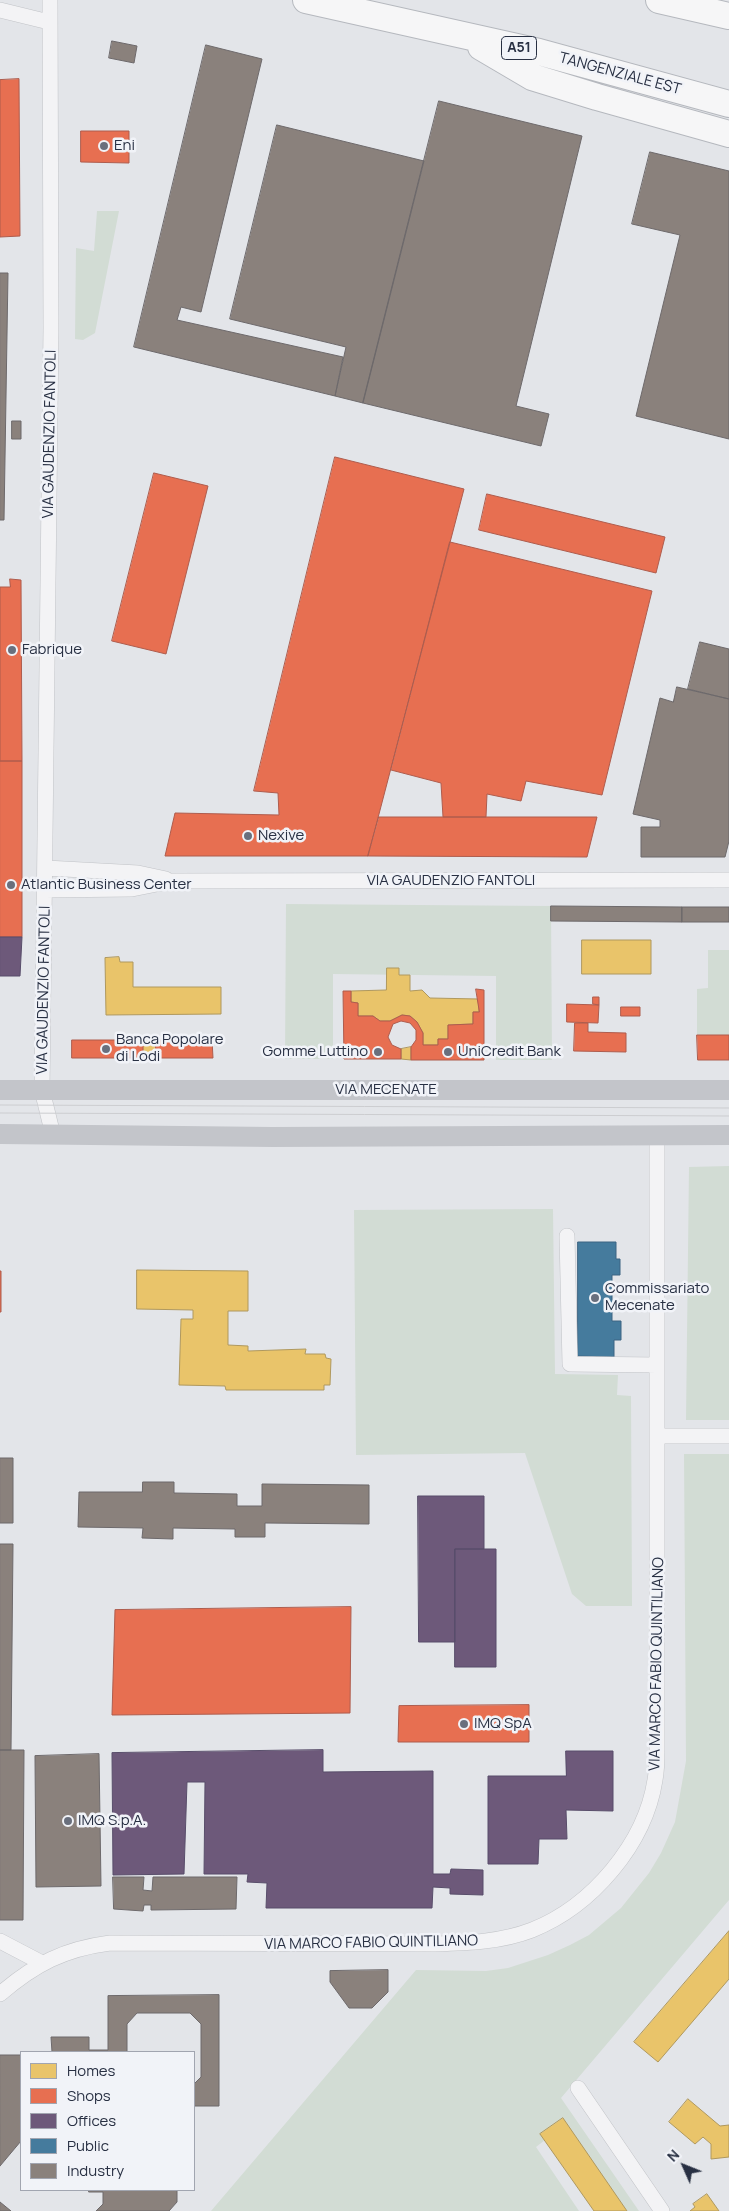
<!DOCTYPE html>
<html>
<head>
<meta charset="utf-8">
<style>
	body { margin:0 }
	#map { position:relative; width:729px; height:2211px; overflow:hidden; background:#e3e5e9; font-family:Manrope,sans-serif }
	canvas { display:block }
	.legend { position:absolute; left:20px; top:2051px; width:175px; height:140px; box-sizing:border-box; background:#f1f3f8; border:1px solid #a1a5b0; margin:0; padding:6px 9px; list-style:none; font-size:15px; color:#283043 }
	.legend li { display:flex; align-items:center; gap:10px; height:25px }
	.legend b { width:25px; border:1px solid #a1a5b0 }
	.north { position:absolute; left:659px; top:2141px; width:50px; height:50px; -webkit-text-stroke:4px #f1f3f8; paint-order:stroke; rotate:314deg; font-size:14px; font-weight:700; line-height:20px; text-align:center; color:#283043 }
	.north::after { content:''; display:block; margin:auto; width:18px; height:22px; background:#283043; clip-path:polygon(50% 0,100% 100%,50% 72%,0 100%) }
</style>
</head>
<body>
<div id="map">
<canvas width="729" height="2211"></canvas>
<ul class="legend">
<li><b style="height:14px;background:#e9c46a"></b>Homes</li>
<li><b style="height:14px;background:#e76f51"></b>Shops</li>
<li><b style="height:14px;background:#6d597a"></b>Offices</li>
<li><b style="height:14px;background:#457b9d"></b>Public</li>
<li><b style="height:14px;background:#8a817c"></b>Industry</li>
</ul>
<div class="north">N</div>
</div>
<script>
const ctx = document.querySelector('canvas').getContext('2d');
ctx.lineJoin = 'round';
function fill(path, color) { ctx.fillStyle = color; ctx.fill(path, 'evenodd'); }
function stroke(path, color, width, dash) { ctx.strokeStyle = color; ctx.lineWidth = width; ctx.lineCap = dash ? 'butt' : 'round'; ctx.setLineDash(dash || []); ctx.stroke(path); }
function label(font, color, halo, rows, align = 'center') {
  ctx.font = font + ' Manrope,sans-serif'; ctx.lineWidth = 5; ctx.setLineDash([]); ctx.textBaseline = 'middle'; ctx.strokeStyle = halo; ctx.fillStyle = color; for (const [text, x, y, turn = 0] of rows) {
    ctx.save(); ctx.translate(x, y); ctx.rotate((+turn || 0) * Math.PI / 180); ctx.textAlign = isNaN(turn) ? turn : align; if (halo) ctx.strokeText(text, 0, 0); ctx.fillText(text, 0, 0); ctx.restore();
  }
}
const green = new Path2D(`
	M97,211H119L95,333L83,340L75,339L76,248L94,251Z
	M286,904L551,906L552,1060H496V976L333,974V1059H285Z
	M708,950H729V1035H697V989L708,988Z
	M729,1166V1420H686L689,1167Z
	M553,1209L555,1374L618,1375L617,1395L631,1396L632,1606H586L572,1594L525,1453L356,1455L354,1210Z
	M684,1454H729V1900L561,2098L639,2211H627L563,2118L541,2134L545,2140L536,2147L579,2211H211L416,1970L486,1971L508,1968L548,1955L570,1945L589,1935L621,1908L649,1873L661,1853L675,1822L686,1761Z`);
const homes = new Path2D(`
	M582,940H651V974H582Z
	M119,957L120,962H133V987H221V1014L106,1015L105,958Z
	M387,968H399V975H410V991L422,990L430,998L479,999V1012H473V1024L448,1025V1039H438V1045H423V1033L417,1022L410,1016L402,1015L390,1021H380L373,1016H358V1003L351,1002V991L386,990Z
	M143,1040H156V1058H143Z
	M411,1047V1060L401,1059V1049Z
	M137,1270L248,1271V1311H228V1345L248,1346V1351L306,1349L305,1354H325L326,1358L331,1359L330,1385H324V1390H226L225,1386L179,1385L181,1319H193V1310L137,1309Z
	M729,1931V1979L658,2062L634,2042Z
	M688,2099L720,2126L729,2125V2157L711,2159V2144L703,2137L695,2144L669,2122Z
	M563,2118L627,2211H594L540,2134Z
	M707,2194L719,2211H690L695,2207L693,2204Z`);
const shops = new Path2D(`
	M19,79L20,236L0,237V80Z
	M81,131H129V163L81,162Z
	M335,457L464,489L368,856H165L175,813L279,815L278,793L254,791Z
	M154,473L208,486L166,654L112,641Z
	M487,494L665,537L656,573L479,530Z
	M450,542L652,591L602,795L526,781L521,801L487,794L486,817H443L441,783L391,770Z
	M10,579L21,580L22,761H0V587H10Z
	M0,761H22V937H0Z
	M379,817H597L587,857L368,856Z
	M476,989L484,990V1060H411V1047L416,1040V1030L410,1023L401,1021L393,1024L388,1037L392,1045L401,1049V1059H344L343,991H351V1002L358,1003V1016H373L380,1021H390L402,1015L410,1016L417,1022L423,1033V1045H438V1039H448V1025L473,1024V1012H479Z
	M593,997H599V1005L593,1004Z
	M567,1004L599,1005L598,1023L567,1022Z
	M621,1007H640V1016H621Z
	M575,1023H588V1032L626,1033V1052L574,1051Z
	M697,1035H729V1060H698Z
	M72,1040H143V1058H72Z
	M156,1040H212L213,1058H156Z
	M0,1271H1V1312H0Z
	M351,1607L350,1713L112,1715L115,1610Z
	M529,1705V1742H398L399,1706Z`);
const offices = new Path2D(`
	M0,937H22L20,976H0Z
	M418,1496H484V1549H455V1642H419Z
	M455,1549H496V1667H455Z
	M323,1750V1772L433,1771V1874H450L451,1869L483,1870V1895L450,1894V1888L433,1887L432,1908H266L267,1883L247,1882L248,1874H204L205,1782H187L184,1874L113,1875L112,1753Z
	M566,1751H613V1811L566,1810L567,1839H539L538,1864H488V1776H566Z`);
const public = new Path2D(`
	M578,1242H616V1259H620V1275H612V1321H621V1340H614V1357L578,1356Z`);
const industry = new Path2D(`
	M112,41L137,46L134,63L109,58Z
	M206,45L262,59L201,312L181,307L177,320L343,357L335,396L134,347Z
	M439,101L582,136L516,406L549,414L541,446L363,403Z
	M277,125L424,161L363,403L335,396L346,347L230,319Z
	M650,152L729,171V439L636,416L680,235L632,224Z
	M0,273H8L4,520H0Z
	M12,421H21V439H12Z
	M700,642L729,649V699L688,689Z
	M677,687L729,699V841L725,857H641V827H660V820L633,814L660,698L673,702Z
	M551,906L682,907V922L551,921Z
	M682,907H729V922H682Z
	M0,1458H13V1523H0Z
	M143,1482H174V1493L237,1494V1506H262V1484L369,1485V1524L265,1523V1537H235V1529L173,1528V1539L142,1538L143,1528L78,1527L79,1492H142Z
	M0,1544H13L11,1750H0Z
	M0,1750H24L23,1920H0Z
	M99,1754L101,1886L36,1887L35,1756Z
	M113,1877H144L143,1890L152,1891L153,1877H237L236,1909L151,1910V1905H144L143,1911L114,1909Z
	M388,1970V1992L372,2008H349L330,1982V1971Z
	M219,1995V2106H194V2084L201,2077V2024L190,2013H137L127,2024V2052H52L51,2037H89V2050H108V1996Z
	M0,2055H21V2141L0,2166Z
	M89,2190H177V2202L169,2211H96L103,2204V2192H89Z
	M0,2202L11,2211H0Z`);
const street = new Path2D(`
	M50,0L51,328L42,1090L53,1135
	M0,10L49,22
	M46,868L138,873L166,879
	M45,890L132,889L172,881L729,880
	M567,1236L570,1364L657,1365
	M657,1436H729
	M0,1941L42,1963
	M0,1994C35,1964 64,1949 110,1943L435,1944C468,1943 501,1942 532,1930C592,1906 645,1844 655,1780C657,1770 657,1759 657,1749V1134
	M578,2088L662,2211`);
const secondary = new Path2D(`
	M0,1090H729
	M0,1134L273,1137L729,1135`);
const highway = new Path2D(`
	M306,0L539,52L729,104
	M659,0L729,16
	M481,47L532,77L597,97L729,134`);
const tram = new Path2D(`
	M0,1105L729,1108
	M0,1113L729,1116`);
const markers = [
	[104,146,5,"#696f7d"],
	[12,650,5,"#696f7d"],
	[248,836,5,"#696f7d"],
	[11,885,5,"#696f7d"],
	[106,1049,5,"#696f7d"],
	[378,1052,5,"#696f7d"],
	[448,1052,5,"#696f7d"],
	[595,1298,5,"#696f7d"],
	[464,1724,5,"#696f7d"],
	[68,1821,5,"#696f7d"]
];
const shields = [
	[519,48,35]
];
const shieldNames = [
	["A51",519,48]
];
const streetNames = [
	["TANGENZIALE EST",620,74,15],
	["VIA GAUDENZIO FANTOLI",50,434,-89],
	["VIA GAUDENZIO FANTOLI",451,881],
	["VIA GAUDENZIO FANTOLI",44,990,-89],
	["VIA MECENATE",386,1090],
	["VIA MARCO FABIO QUINTILIANO",657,1664,-89],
	["VIA MARCO FABIO QUINTILIANO",371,1943,-1]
];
const poiNames = [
	["Eni",114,146],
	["Fabrique",22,650],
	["Nexive",258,836],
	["Atlantic Business Center",21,885],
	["Banca Popolare",116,1040],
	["di Lodi",116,1057],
	["Gomme Luttino",368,1052,"right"],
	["UniCredit Bank",458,1052],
	["Commissariato",605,1289],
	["Mecenate",605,1306],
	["IMQ SpA",474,1724],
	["IMQ S.p.A.",78,1821]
];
fill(green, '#d2dcd4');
fill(homes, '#e9c46a');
stroke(homes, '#af985e', 1);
fill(shops, '#e76f51');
stroke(shops, '#ae5c4d', 1);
fill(offices, '#6d597a');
stroke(offices, '#584d6a', 1);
fill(public, '#457b9d');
stroke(public, '#3c6482', 1);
fill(industry, '#8a817c');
stroke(industry, '#6d696b', 1);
stroke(street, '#c1c3c7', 16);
stroke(highway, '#b5b8be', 28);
stroke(street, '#f3f3f5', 15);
stroke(secondary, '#c3c5ca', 20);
stroke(highway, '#f6f6f7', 26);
stroke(tram, '#cccdd0', 1);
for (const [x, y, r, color] of markers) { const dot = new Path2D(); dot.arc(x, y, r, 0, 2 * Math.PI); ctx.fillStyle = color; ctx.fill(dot); stroke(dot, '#f1f3f8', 2); }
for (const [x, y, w] of shields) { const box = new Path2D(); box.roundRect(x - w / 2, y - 11.5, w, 23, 4); ctx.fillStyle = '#f1f3f8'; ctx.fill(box); stroke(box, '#283043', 1); }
label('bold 14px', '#283043', null, shieldNames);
label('15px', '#283043', '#f1f3f8', streetNames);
label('15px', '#283043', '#f1f3f8', poiNames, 'left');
</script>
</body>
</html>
